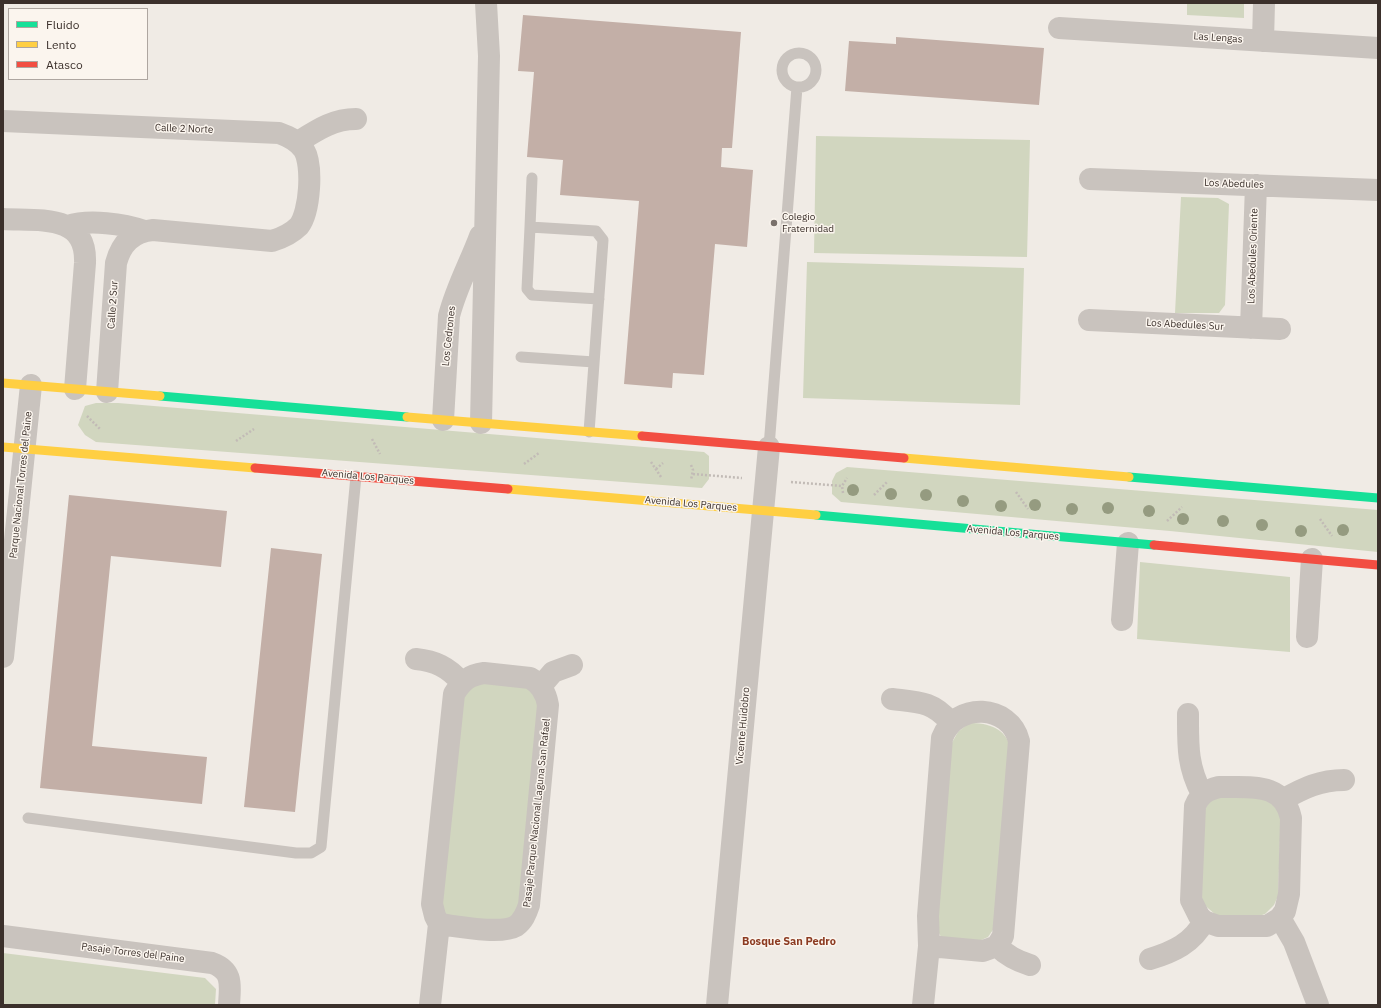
<!DOCTYPE html>
<html>
<head>
<meta charset="utf-8">
<style>
	body { margin:0 }
	#map { position:relative; width:1381px; height:1008px; overflow:hidden; background:#f0ebe5; font-family:"IBM Plex Sans",sans-serif }
	canvas { display:block }
	.frame { position:absolute; inset:0; border:4px solid #3b302b; pointer-events:none }
	.legend { position:absolute; left:8px; top:8px; width:140px; height:72px; box-sizing:border-box; background:#fbf5ee; border:1px solid #aea6a0; margin:0; padding:5px 7px; list-style:none; font-size:12px; color:#3b302b }
	.legend li { display:flex; align-items:center; gap:8px; height:20px }
	.legend b { width:20px; border:1px solid #aea6a0 }
</style>
</head>
<body>
<div id="map">
<canvas width="1381" height="1008"></canvas>
<div class="frame"></div>
<ul class="legend">
<li><b style="height:5px;background:#16e098"></b>Fluido</li>
<li><b style="height:5px;background:#ffcf43"></b>Lento</li>
<li><b style="height:5px;background:#f24e42"></b>Atasco</li>
</ul>
</div>
<script>
const ctx = document.querySelector('canvas').getContext('2d');
ctx.lineJoin = 'round';
function fill(path, color) { ctx.fillStyle = color; ctx.fill(path, 'evenodd'); }
function stroke(path, color, width, dash) { ctx.strokeStyle = color; ctx.lineWidth = width; ctx.lineCap = dash ? 'butt' : 'round'; ctx.setLineDash(dash || []); ctx.stroke(path); }
function label(font, color, halo, rows, align = 'center') {
  ctx.font = font + ' "IBM Plex Sans",sans-serif'; ctx.lineWidth = 3; ctx.setLineDash([]); ctx.textBaseline = 'middle'; ctx.strokeStyle = halo; ctx.fillStyle = color; for (const [text, x, y, turn = 0] of rows) {
    ctx.save(); ctx.translate(x, y); ctx.rotate((+turn || 0) * Math.PI / 180); ctx.textAlign = isNaN(turn) ? turn : align; if (halo) ctx.strokeText(text, 0, 0); ctx.fillText(text, 0, 0); ctx.restore();
  }
}
const green = new Path2D(`
	M1187,3H1244V18L1187,15Z
	M816,136L1030,140L1027,257L814,253Z
	M1181,197L1218,198L1229,204L1225,305L1219,313H1175Z
	M807,262L1024,268L1020,405L803,398Z
	M96,403H118L704,452L709,456V479L702,488L96,442L85,435L78,425L85,406Z
	M847,467L1378,510V552L1170,531L841,502L832,494V481L836,473Z
	M1140,562L1290,577V652L1137,639Z
	M522,683L539,695L521,904L508,922L447,917L439,899L459,703L468,684Z
	M969,723C989,723 1005,728 1011,748L997,924L988,937L979,941L942,939L935,925L950,746L958,732Z
	M1263,796L1281,812L1278,896L1274,905L1265,914L1256,917L1217,916L1201,902L1202,815L1211,798Z
	M3,953L205,978L216,989L215,1005H3Z`);
const building = new Path2D(`
	M523,15L741,32L732,148H722L721,167L753,170L747,247L715,244L704,375L673,373L672,388L624,384L639,201L560,195L563,160L527,157L534,72L518,71Z
	M896,37L1044,48L1039,105L845,91L849,41L896,44Z
	M69,495L227,511L221,567L111,556L92,746L207,757L202,804L40,788Z
	M271,548L322,554L295,812L244,807Z`);
const path = new Path2D(`
	M87,416L100,429
	M372,439L380,454
	M236,441L254,429
	M651,462L661,477
	M524,464L539,453
	M691,465L693,470L691,480
	M656,469L663,463
	M693,474L742,478
	M791,482L842,486
	M1016,492L1028,509
	M843,493L842,486L847,478
	M874,495L887,482
	M1320,519L1332,536
	M1167,521L1182,507`);
const lane = new Path2D(`
	M782 70a17 17 0 1 1 34 0a17 17 0 1 1-34 0Z
	M530,227L532,178
	M521,357L594,362
	M589,432L603,240L596,231L530,227L527,289L532,295L599,299
	M769,447L797,87
	M28,818L296,853H311L321,847L356,476`);
const street = new Path2D(`
	M1059,28L1378,48
	M1263,41L1264,3
	M3,121L279,133C290,137 298,141 304,150C313,165 310,212 299,226C291,234 282,238 272,241L153,230C132,232 121,244 116,263L107,392
	M298,142C317,130 333,119 356,119
	M1090,179L1378,190
	M3,219C38,221 87,213 85,263L75,389
	M68,226C89,219 124,224 144,231
	M1089,320L1280,329
	M1251,328L1256,185
	M443,420L449,316C456,288 470,263 480,236
	M481,423L489,56L486,3
	M1122,620L1128,543
	M1307,637L1312,559
	M3,657L31,385
	M416,659C435,661 448,667 461,682
	M484,673L530,678C541,684 546,693 548,705L529,905C526,914 523,921 516,926C501,935 456,926 439,924L435,916L432,904L454,694C462,681 469,675 484,673Z
	M541,686L553,672L572,665
	M892,699C917,702 933,701 950,722
	M1188,714C1188,745 1187,766 1202,794
	M1219,787C1250,788 1283,781 1291,818L1289,894L1285,911L1280,918L1267,926H1218L1204,921L1199,916L1191,900L1195,806C1200,794 1207,790 1219,787Z
	M1284,799C1304,788 1320,780 1344,780
	M1280,918L1294,942L1318,1005
	M3,936L212,963C234,971 230,986 229,1005
	M997,946C1007,956 1017,961 1030,965
	M1150,959C1173,952 1193,943 1204,921
	M430,1005L439,924
	M717,1005L769,447
	M923,1005L929,946L928,916L942,738C956,701 1010,704 1019,741L1003,936L997,946L983,951L929,946`);
const fast = new Path2D(`
	M160,396L407,417
	M1129,477L1378,498
	M816,515L1154,545`);
const slow = new Path2D(`
	M3,383L160,396
	M407,417L642,436
	M3,447L255,468
	M904,458L1129,477
	M508,489L816,515`);
const jam = new Path2D(`
	M642,436L904,458
	M255,468L508,489
	M1154,545L1378,565`);
const trees = [
	[853,490],
	[891,494],
	[926,495],
	[963,501],
	[1035,505],
	[1001,506],
	[1108,508],
	[1072,509],
	[1149,511],
	[1183,519],
	[1223,521],
	[1262,525],
	[1343,530],
	[1301,531]
];
const markers = [
	[774,223,4,"#7a716c"]
];
const streetNames = [
	["Las Lengas",1218,38,4],
	["Calle 2 Norte",184,129,2],
	["Los Abedules",1234,184,2],
	["Los Abedules Oriente",1253,256,-88],
	["Calle 2 Sur",113,305,-86],
	["Los Abedules Sur",1185,325,3],
	["Los Cedrones",449,336,-84],
	["Avenida Los Parques",368,477,5],
	["Parque Nacional Torres del Paine",21,485,-84],
	["Avenida Los Parques",691,504,5],
	["Avenida Los Parques",1013,533,5],
	["Vicente Huidobro",743,726,-85],
	["Pasaje Parque Nacional Laguna San Rafael",537,813,-84],
	["Pasaje Torres del Paine",133,953,7]
];
const poiNames = [
	["Colegio",782,217],
	["Fraternidad",782,229]
];
const neighbourhoodNames = [
	["Bosque San Pedro",789,942]
];
fill(green, '#d1d6bf');
fill(building, '#c3afa7');
stroke(path, '#c2bbb6', 2.5, [2, 2]);
stroke(lane, '#c9c3be', 11);
stroke(street, '#c9c3be', 22);
stroke(fast, '#16e098', 9);
stroke(slow, '#ffcf43', 9);
stroke(jam, '#f24e42', 9);
ctx.fillStyle = '#959b80';
for (const [x, y] of trees) { ctx.beginPath(); ctx.arc(x, y, 6, 0, 2 * Math.PI); ctx.fill(); }
for (const [x, y, r, color] of markers) { const dot = new Path2D(); dot.arc(x, y, r, 0, 2 * Math.PI); ctx.fillStyle = color; ctx.fill(dot); stroke(dot, '#fbf5ee', 1.5); }
label('10px', '#3b302b', '#fbf5ee', streetNames);
label('10px', '#3b302b', '#fbf5ee', poiNames, 'left');
label('bold 11px', '#8c3b22', '#fbf5ee', neighbourhoodNames);
</script>
</body>
</html>
